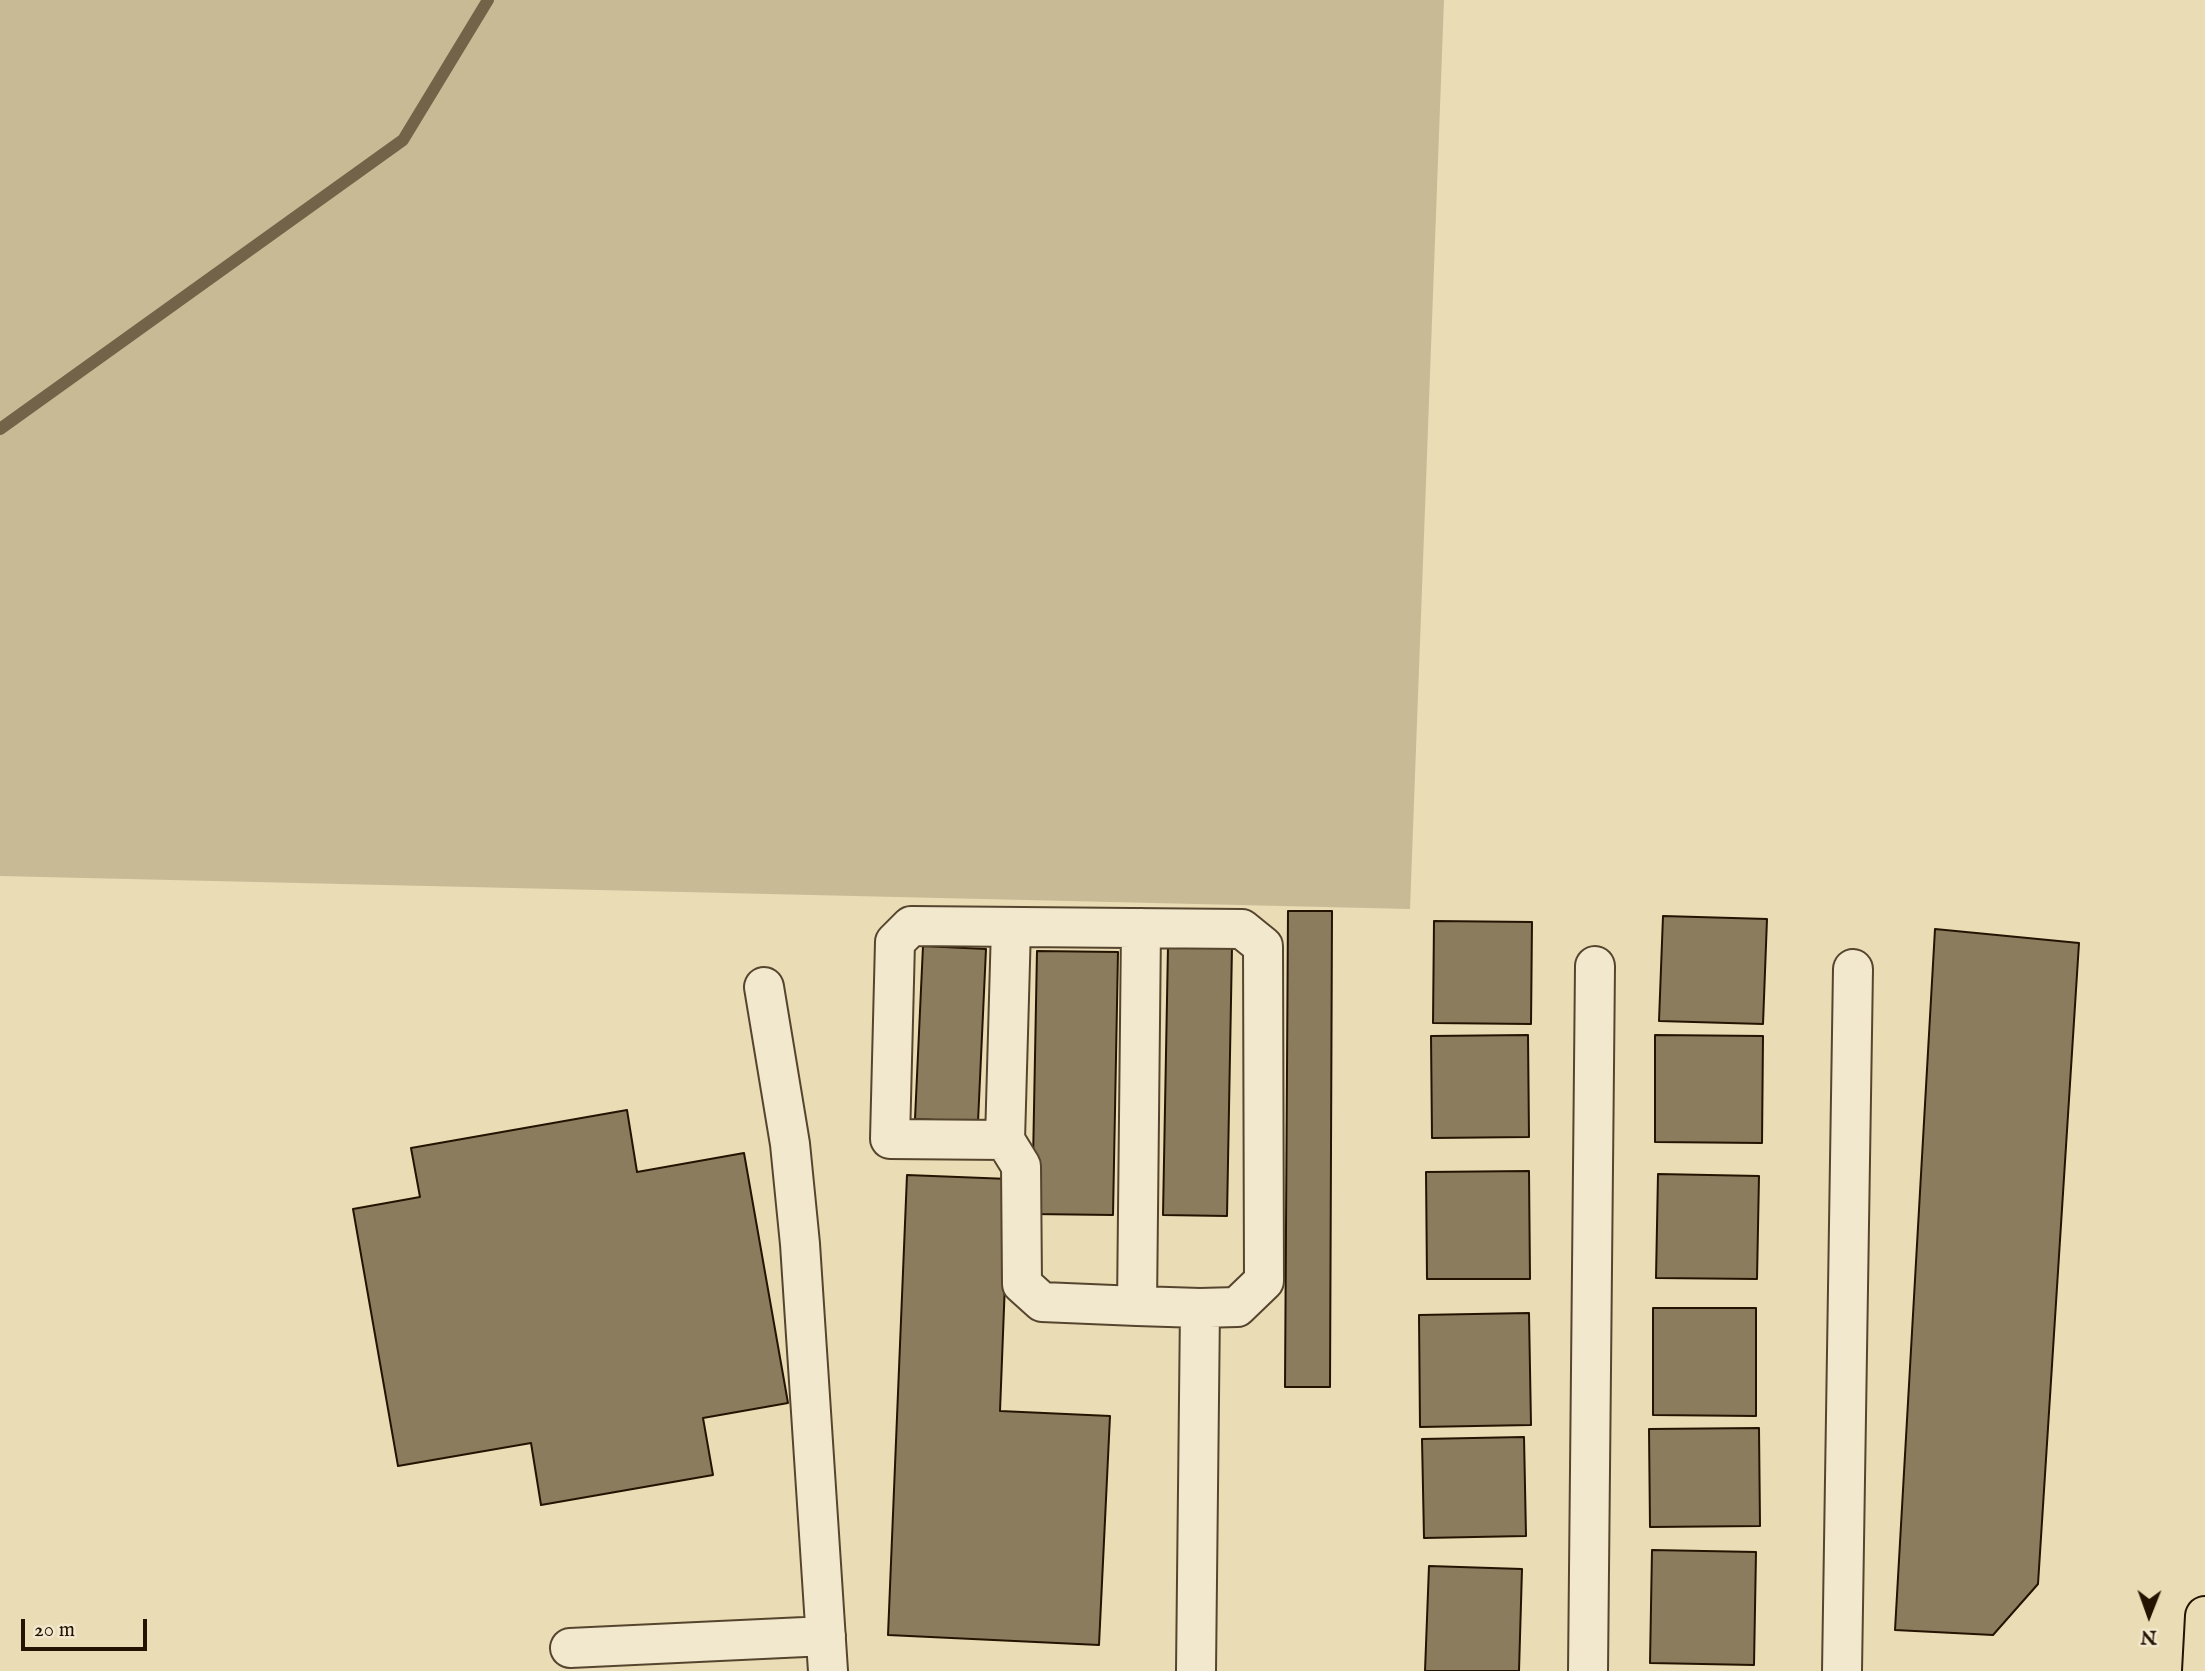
<!DOCTYPE html>
<html>
<head>
<meta charset="utf-8">
<style>
	body { margin:0 }
	#map { position:relative; width:2205px; height:1671px; overflow:hidden; background:#eadcb4; font-family:"IM FELL English",serif }
	canvas { display:block }
	.north { position:absolute; left:2114px; top:1580px; width:70px; height:70px; -webkit-text-stroke:5px #f1e8ce; paint-order:stroke; rotate:181deg; font-size:19px; font-weight:700; line-height:28px; text-align:center; color:#251301 }
	.north::after { content:''; display:block; margin:auto; width:24px; height:32px; background:#251301; clip-path:polygon(50% 0,100% 100%,50% 72%,0 100%) }
	.scale { position:absolute; left:21px; top:1619px; width:126px; height:32px; box-sizing:border-box; border:4px solid #251301; border-top:0; padding-left:9px; font-size:21px; line-height:24px; white-space:nowrap; color:#251301; -webkit-text-stroke:5px #f1e8ce; paint-order:stroke }
</style>
</head>
<body>
<div id="map">
<canvas width="2205" height="1671"></canvas>
<div class="north">N</div>
<div class="scale">20 m</div>
</div>
<script>
const ctx = document.querySelector('canvas').getContext('2d');
ctx.lineJoin = 'round';
function fill(path, color) { ctx.fillStyle = color; ctx.fill(path, 'evenodd'); }
function stroke(path, color, width, dash) { ctx.strokeStyle = color; ctx.lineWidth = width; ctx.lineCap = dash ? 'butt' : 'round'; ctx.setLineDash(dash || []); ctx.stroke(path); }
const green = new Path2D(`
	M0,0H1444L1410,909L0,876Z`);
const stream = new Path2D(`
	M0,429L403,140L488,0`);
const building = new Path2D(`
	M1288,911H1332L1330,1387H1285Z
	M1663,916L1767,919L1763,1024L1659,1021Z
	M1434,921L1532,922L1531,1024L1433,1023Z
	M1935,929L2079,943L2038,1584L1993,1635L1895,1630Z
	M923,946L986,949L978,1122L915,1119Z
	M1168,946L1232,947L1227,1216L1163,1215Z
	M1037,951L1118,952L1113,1215L1032,1214Z
	M1528,1035L1529,1137L1432,1138L1431,1036Z
	M1655,1035L1763,1036L1762,1143L1655,1142Z
	M627,1110L637,1172L744,1153L788,1403L703,1418L713,1475L541,1505L531,1443L398,1466L353,1209L420,1197L411,1148Z
	M1529,1171L1530,1279H1427L1426,1172Z
	M1658,1174L1759,1176L1757,1279L1656,1278Z
	M907,1175L1009,1179L1000,1411L1110,1416L1099,1645L888,1635Z
	M1653,1308H1756V1416L1653,1415Z
	M1529,1313L1531,1425L1420,1427L1419,1315Z
	M1759,1428L1760,1526L1650,1527L1649,1429Z
	M1524,1437L1526,1536L1424,1538L1422,1439Z
	M1652,1550L1756,1552L1754,1665L1650,1663Z
	M1429,1566L1522,1569L1519,1671H1425Z`);
const minor = new Path2D(`
	M1011,927L1005,1140L890,1139L895,942L911,926L1242,929L1263,946L1264,1281L1237,1307L1200,1308L1196,1671
	M1141,928L1137,1306L1200,1308
	M764,987L790,1144L800,1244L828,1671
	M1005,1140L1021,1166L1022,1284L1042,1302L1137,1306
	M570,1648L826,1636
	M1588,1671L1595,966
	M1842,1671L1853,969`);
const major = new Path2D(`
	M2202,1671L2205,1616`);
fill(green, '#c9ba96');
stroke(stream, '#736348', 12);
fill(building, '#8b7c5e');
stroke(building, '#251301', 2);
stroke(minor, '#56452e', 42);
stroke(major, '#251301', 42);
stroke(minor, '#f1e8ce', 38);
stroke(major, '#eadcb4', 38);
</script>
</body>
</html>
